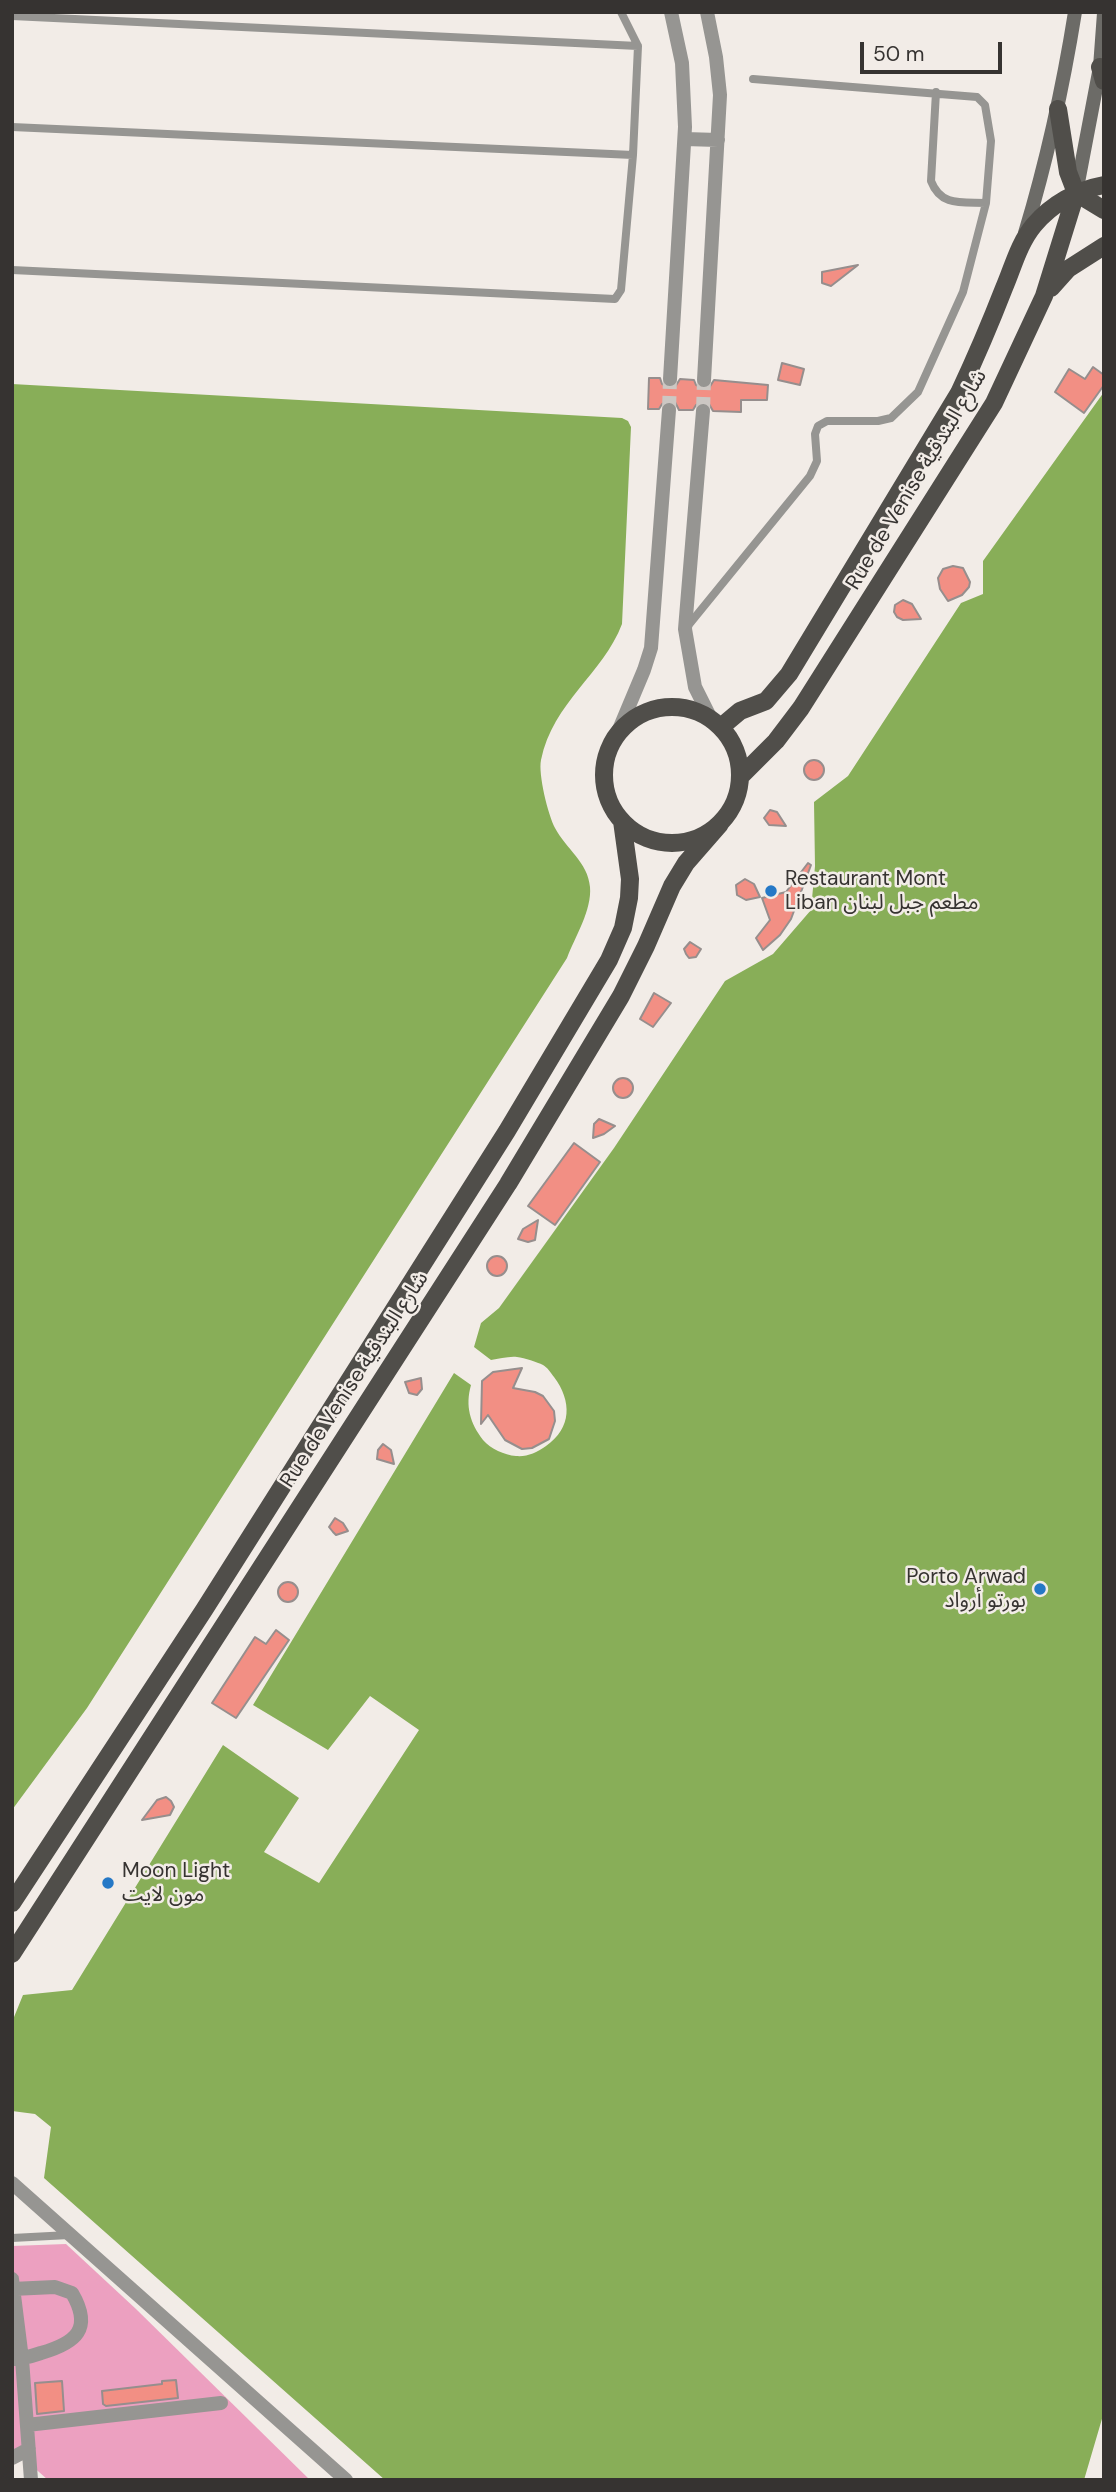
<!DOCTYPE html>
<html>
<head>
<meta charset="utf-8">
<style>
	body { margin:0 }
	#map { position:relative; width:1116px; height:2492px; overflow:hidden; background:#f2ece7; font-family:"DM Sans",sans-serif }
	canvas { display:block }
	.frame { position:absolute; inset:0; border:14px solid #363331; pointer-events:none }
	.scale { position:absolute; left:860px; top:42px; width:142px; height:32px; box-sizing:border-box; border:4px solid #363331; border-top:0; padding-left:9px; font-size:21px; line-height:24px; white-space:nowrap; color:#363331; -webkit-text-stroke:5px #f2ece7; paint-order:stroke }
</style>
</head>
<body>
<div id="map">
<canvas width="1116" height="2492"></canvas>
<div class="frame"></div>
<div class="scale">50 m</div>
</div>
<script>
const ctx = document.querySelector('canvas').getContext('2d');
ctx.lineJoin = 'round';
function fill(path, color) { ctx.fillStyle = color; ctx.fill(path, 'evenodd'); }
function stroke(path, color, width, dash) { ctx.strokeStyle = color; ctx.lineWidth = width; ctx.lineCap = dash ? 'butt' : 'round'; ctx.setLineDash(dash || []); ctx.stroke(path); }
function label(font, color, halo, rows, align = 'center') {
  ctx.font = font + ' "DM Sans","Noto Sans Arabic",sans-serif'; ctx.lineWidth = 5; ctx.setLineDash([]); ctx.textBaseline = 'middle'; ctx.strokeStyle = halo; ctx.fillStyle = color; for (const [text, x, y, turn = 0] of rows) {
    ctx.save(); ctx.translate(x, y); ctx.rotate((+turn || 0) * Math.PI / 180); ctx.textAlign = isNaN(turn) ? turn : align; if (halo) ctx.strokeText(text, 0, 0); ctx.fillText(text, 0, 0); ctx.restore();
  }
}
const green = new Path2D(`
	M66,2244L136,2309L310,2480H48L12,2448V2246Z`);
const water = new Path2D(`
	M12,384L622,418L628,421L631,427L622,624C603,674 553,702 541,760C538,774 548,815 555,828C566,849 588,862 590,887C592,910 575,937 567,958L87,1708L12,1810Z
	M1104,392V2412L1084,2480H385L44,2178L51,2127L35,2114L12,2111V2022L23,1995L72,1990L223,1745L299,1798L264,1852L319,1883L419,1730L370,1696L328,1750L253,1705L454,1373L471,1385C465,1406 470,1423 483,1440C491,1449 504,1455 516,1456C527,1457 536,1453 546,1446C572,1428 572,1401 554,1377C551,1373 547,1367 543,1365C537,1362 525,1358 517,1357C509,1356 499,1359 491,1360L474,1347L481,1323L499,1308L614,1148L725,981L773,954L811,910L815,866L814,802L848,776L961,603L983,594V561Z`);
const building = new Path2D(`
	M858,265L831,286L822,283V272Z
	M782,363L804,369L800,385L778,380Z
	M1093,367L1104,375V385L1084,413L1055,392L1069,369L1085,379Z
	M649,378H660L662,384L669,388L675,387L680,379L694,380L696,385L703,389L709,388L714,380L768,385L767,400H741V412L713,411L709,404L703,401L696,405L693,410H679L675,402L669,400L662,404L659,409H648Z
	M953,566L963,568L970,582L969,587L962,595L948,601L940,589L938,578L943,569Z
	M903,600L912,604L921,619L903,620L897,617L894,612L895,605Z
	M804 770a10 10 0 1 1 20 0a10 10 0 1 1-20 0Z
	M770,810L777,812L786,826L769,825L764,818Z
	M808,863L811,865L791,919L780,935L763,950L756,938L770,920L762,898L786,892Z
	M745,879L754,884L760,897L746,900L737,895L736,885Z
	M690,942L701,949L696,957L689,958L686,954L684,949Z
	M654,993L671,1003L653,1027L640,1019Z
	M613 1088a10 10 0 1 1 20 0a10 10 0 1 1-20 0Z
	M599,1119L615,1126L604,1134L593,1138L594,1124Z
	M574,1143L600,1162L555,1225L528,1206Z
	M538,1220L535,1240L528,1242L518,1239L523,1229Z
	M487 1266a10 10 0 1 1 20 0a10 10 0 1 1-20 0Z
	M522,1368L513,1388L535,1392L543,1396L554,1411L555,1421L549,1439L532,1448L522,1449L505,1440L488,1415L481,1424L482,1381L493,1372Z
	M421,1378L422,1389L417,1395L409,1393L405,1382Z
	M383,1444L391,1450L394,1464L377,1459L378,1450Z
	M335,1518L343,1523L348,1531L336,1535L333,1532L329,1527Z
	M278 1592a10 10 0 1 1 20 0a10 10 0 1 1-20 0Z
	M276,1630L289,1640L236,1718L212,1703L255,1637L266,1644Z
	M166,1797L171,1801L174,1807L170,1815L142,1820L157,1800Z
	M176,2380L178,2398L106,2406L103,2404L102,2391L162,2384V2381Z
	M62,2381L64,2411L37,2414L35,2383Z`);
const streetTunnel = new Path2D(`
	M669,410L670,379
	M703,411L704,380`);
const lane = new Path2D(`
	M12,16L638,46
	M936,92L931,181C941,207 962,202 986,203
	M12,127L633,155L638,46L621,12
	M12,270L615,299L621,290L633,155
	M687,627L810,476L817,461L815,434L818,426L827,421H878L891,418L918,392L963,292L986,203L991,141L985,105L977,97L753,79
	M12,2238L69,2235`);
const street = new Path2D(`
	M685,139L718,140
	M670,379L685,127L682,63L671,12
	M704,380L720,95L716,57L707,12
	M703,411L685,629L695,687L711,719
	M618,732L644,670L651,648L669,410
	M12,2183L346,2480
	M12,2279L22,2359L31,2480
	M12,2289L55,2287L72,2293C93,2329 76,2343 41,2353C32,2356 23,2359 14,2359
	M27,2425L221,2403
	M12,2458L29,2449`);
const secondary = new Path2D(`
	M1076,193L1100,67L1104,13
	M1025,233C1047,160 1063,87 1075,12`);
const primary = new Path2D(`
	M1100,67L1104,81
	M1058,109L1068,172L1076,193L1104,210
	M1051,288L1068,269L1104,246
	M604 775a68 68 0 1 1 136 0a68 68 0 1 1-136 0Z
	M721,727L740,711L766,701L789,674L959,393C975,359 990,324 1004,288C1013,267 1019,243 1034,225C1052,204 1077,190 1104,185
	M741,776L776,741L801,708L994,403L1044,296L1076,193
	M12,1903L204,1610L507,1131L609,960L623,928L629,898L630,879L622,821
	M12,1954L508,1184L621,996L646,946L672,886L686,863L720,824`);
const markers = [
	[771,891,7,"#2578c6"],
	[1040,1589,7,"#2578c6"],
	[108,1883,7,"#2578c6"]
];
const streetNames = [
	["Rue de Venise شارع البندقية",917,480,-59],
	["Rue de Venise شارع البندقية",355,1380,-57]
];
const poiNames = [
	["Restaurant Mont",785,879],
	["Liban مطعم جبل لبنان",785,903],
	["Porto Arwad",1026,1577,"right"],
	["بورتو أرواد",1026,1601,"right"],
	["Moon Light",122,1871],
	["مون لايت",122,1895]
];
fill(green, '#eca0c0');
fill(water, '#88ae58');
fill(building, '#f28f84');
stroke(building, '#968e8d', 2);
stroke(streetTunnel, '#ccc7c3', 14, [14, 7]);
stroke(lane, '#969592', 8);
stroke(street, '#969592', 14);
stroke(secondary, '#6c6b67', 14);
stroke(primary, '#504e4a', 18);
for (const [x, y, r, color] of markers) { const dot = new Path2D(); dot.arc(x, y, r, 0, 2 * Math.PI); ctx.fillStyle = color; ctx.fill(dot); stroke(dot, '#f2ece7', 2.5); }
label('21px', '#363331', '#f2ece7', streetNames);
label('21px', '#363331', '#f2ece7', poiNames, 'left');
</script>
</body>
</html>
